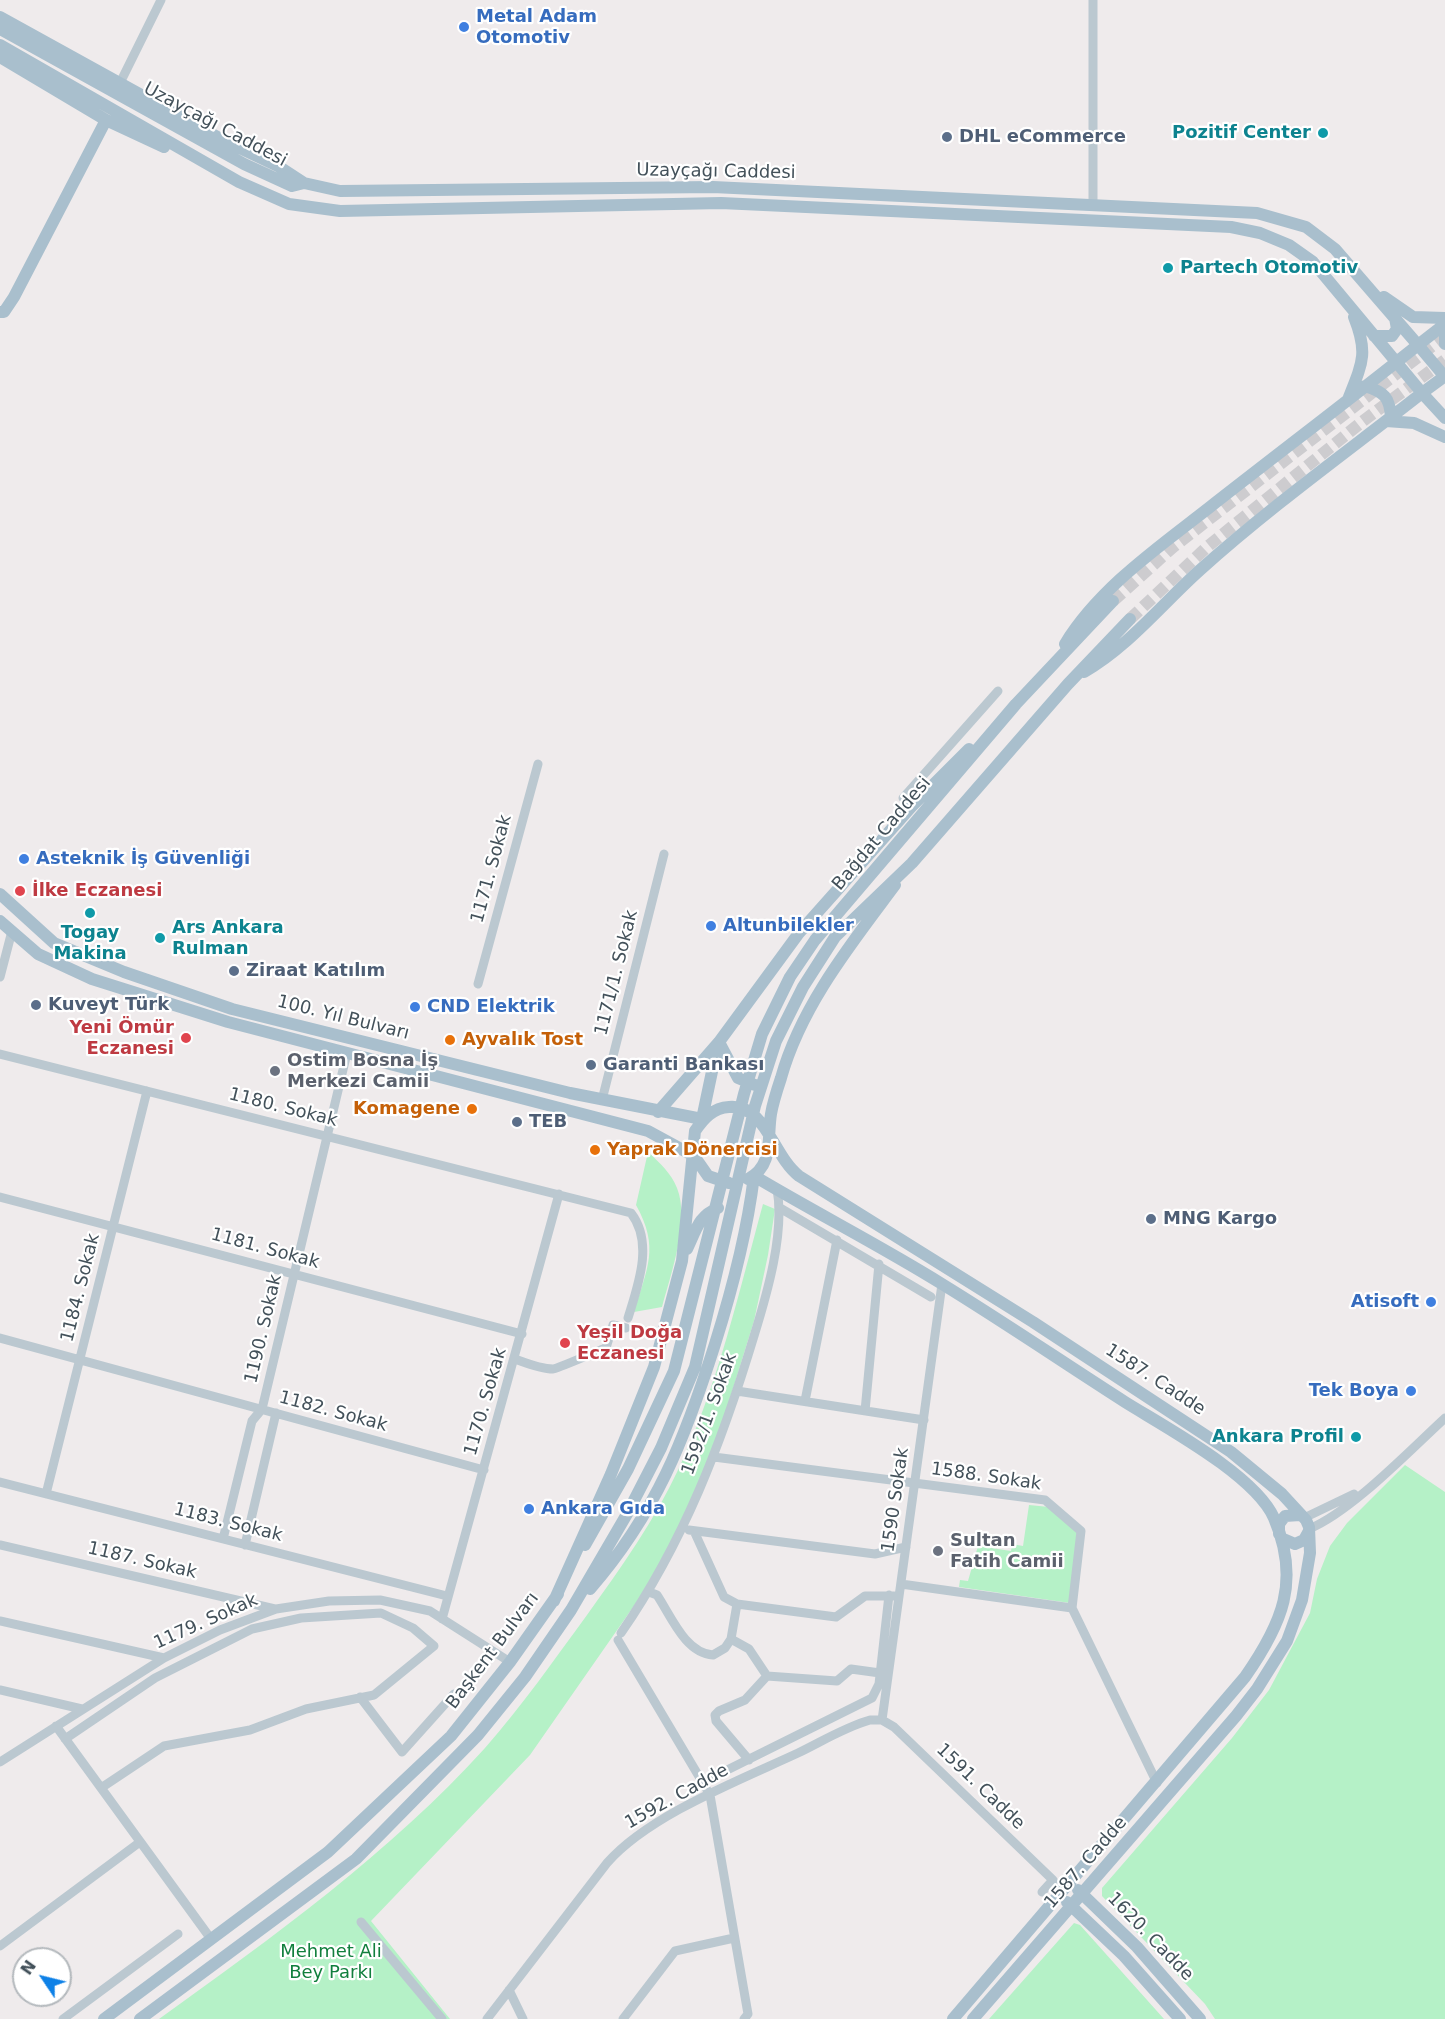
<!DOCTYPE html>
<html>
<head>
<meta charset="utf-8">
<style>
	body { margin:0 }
	#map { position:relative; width:1445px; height:2019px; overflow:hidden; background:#efebec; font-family:"DejaVu Sans",sans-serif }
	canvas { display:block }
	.north { position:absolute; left:12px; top:1947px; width:60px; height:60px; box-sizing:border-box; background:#fff; border:2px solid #b4b9bd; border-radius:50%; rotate:305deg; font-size:16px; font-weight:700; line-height:24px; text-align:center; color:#43515a }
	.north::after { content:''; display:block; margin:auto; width:21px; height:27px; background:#0e81e7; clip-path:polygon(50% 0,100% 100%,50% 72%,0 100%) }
</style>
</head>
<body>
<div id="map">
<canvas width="1445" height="2019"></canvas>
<div class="north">N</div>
</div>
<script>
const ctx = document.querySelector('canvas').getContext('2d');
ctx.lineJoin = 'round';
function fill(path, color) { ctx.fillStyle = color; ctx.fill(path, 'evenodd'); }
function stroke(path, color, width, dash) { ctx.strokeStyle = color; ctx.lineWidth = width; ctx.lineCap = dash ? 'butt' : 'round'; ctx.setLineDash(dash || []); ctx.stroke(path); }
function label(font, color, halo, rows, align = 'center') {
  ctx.font = font + ' "DejaVu Sans",sans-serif'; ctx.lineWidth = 4.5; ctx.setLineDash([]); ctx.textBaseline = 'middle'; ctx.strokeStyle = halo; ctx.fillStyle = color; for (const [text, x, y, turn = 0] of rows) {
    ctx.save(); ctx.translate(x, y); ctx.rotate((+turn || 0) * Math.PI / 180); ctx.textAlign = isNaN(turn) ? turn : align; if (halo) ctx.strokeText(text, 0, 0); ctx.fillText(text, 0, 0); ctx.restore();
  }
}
const green = new Path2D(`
	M648,1152C660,1163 671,1173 677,1188C690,1220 671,1274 662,1307L634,1312C647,1268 660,1248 636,1205Z
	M763,1204L775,1209L768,1255L754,1321L719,1434L678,1531L645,1590L530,1755L371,1921L450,2019H159C272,1938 391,1852 485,1748C522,1706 554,1660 587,1615C620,1569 655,1520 679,1468C718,1385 739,1292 763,1204Z
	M1405,1465L1445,1492V2019H1215L1205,2004L1102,1896V1888L1232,1738L1269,1690L1310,1613L1317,1579L1330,1546L1347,1523Z
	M1029,1505L1049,1507L1079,1532L1070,1603L959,1587L960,1580L968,1581L978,1546L1011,1551L1012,1544L1023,1546Z
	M1074,1923L1080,1925L1164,2019H989Z`);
const majorTunnel = new Path2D(`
	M1113,601L1172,548L1445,336
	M1130,619L1207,547L1363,421L1445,360`);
const minor = new Path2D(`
	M1093,0V206
	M120,83L161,0
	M903,798L998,691
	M0,977L12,931
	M478,984L538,764
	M0,1054L631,1213C654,1243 638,1285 628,1318
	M602,1100L664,854
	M0,1197L522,1334
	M780,1208L931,1297
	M0,1338L484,1470
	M515,1359C526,1363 541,1369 553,1369C557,1369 597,1351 606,1348L613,1325L626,1328
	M737,1391L924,1420
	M805,1401L837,1240
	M865,1411L879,1264
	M714,1457L1045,1500L1081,1531L1072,1608L1157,1783
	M0,1482L447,1596
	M46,1494L147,1091
	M1304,1518L1354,1494
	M1309,1529C1352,1511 1409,1451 1445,1418
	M689,1530L875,1554L906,1547
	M694,1531L724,1597L737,1604L836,1617L865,1596H894
	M223,1539L252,1421L262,1409L347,1053
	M0,1545L275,1609
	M245,1545L276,1413
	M901,1584L1072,1608
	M649,1592L657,1595C671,1616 685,1653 713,1655L725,1648L731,1639
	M737,1604L731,1639L749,1649L767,1676L837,1681L851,1669L880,1673
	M442,1619L559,1194
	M0,1621L164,1658
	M621,1633C684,1542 722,1442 754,1336C767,1294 785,1233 777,1189
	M618,1640L710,1795L748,2014L744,2019
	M0,1690L82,1709
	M360,1697L402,1752L454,1694
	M882,1720L942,1284
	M56,1726L211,1939
	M65,1739L155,1678L252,1629L301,1618L381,1613L413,1628L434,1646L374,1695L306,1709L250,1730L164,1746L101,1788
	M749,1760L716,1721L715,1715L719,1711L745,1700L767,1676
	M0,1762L164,1658L220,1630L276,1609L329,1601L380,1600L430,1611L510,1662
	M703,1782L872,1698L879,1684L889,1595
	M1042,1892L1053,1880
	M361,1922L442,2019
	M0,1946L140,1842
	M509,1990L523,2019
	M63,2019L178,1934
	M487,2019L607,1863C649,1815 740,1780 798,1753C821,1742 845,1727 870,1720H882L894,1727L1053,1880L1060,1895
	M623,2019L675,1951L734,1938`);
const major = new Path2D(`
	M0,17L221,139L278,166L304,183
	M0,29L244,164L292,186L304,183L340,191L713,187L1257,213L1306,227L1335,249L1418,345L1445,324
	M0,45L239,182L289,204L340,211L721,203L1231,227L1260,233L1289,245L1313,262L1422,393L1445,376
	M0,57L106,120L164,147
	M1384,297L1413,317L1445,318
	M0,312H4L14,297L106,120
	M1445,330V344
	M1374,336H1392L1397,329L1395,318
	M1365,386C1384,392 1390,397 1391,418
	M1349,397C1363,362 1368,352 1354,317
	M1386,421L1414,423L1445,437
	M1065,644C1099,588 1159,547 1210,507C1279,453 1349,400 1418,345L1445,377
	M1084,672C1129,646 1162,604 1200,570C1270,507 1348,451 1422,393L1445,418
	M0,894L54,943L124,972L232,1009L570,1093L702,1119
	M0,921L38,954L92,979L228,1022L648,1131L694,1156
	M719,1042L738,1078L755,1085
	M658,1112L719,1042L799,933L912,806L969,749
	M702,1119L718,1043
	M694,1156L708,1176L729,1183
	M754,1176C816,1213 881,1246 942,1284C1004,1322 1064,1363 1125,1402C1165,1427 1255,1475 1274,1518C1301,1581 1282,1624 1245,1677L953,2019
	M748,1179C774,1166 767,1138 771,1114C773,1102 777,1090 781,1078C801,1006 851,944 895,885
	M687,1249C696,1231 698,1216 718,1208
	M1279,1534V1524L1285,1516L1300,1515
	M1281,1538L1295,1544L1304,1540L1309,1531
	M585,1545L628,1469L674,1371L744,1094L762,1034L790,977L815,940L1016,704L1113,601
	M590,1589C656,1513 685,1439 715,1344C732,1290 747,1233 754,1176
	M554,1601L611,1474L654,1367L682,1261L695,1131C704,1118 713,1108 729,1107C766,1104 772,1155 799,1176L1033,1322L1231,1452L1282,1494L1306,1520L1309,1527L1310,1553L1302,1600L1287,1641L1257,1689L1236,1716L973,2019
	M1078,1890L1137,1947L1200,2019
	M1067,1902L1124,1956L1180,2019
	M104,2019L328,1852L451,1736L510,1662L558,1594
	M140,2019L356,1859L478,1735L525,1677L571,1610L627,1514L661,1448L695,1367L755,1106L776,1041L803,987L835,937L912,863L1068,684L1130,619`);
const markers = [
	[464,27,6,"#3f7fe0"],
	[1323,133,6,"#0f9aa8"],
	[947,137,6,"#5c6f8a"],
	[1168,268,6,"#0f9aa8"],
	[24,859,6,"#3f7fe0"],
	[20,891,6,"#e0444e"],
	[90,913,6,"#0f9aa8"],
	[711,926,6,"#3f7fe0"],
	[160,938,6,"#0f9aa8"],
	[234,971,6,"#5c6f8a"],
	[36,1005,6,"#5c6f8a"],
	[415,1007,6,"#3f7fe0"],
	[186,1038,6,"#e0444e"],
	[450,1040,6,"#e8710a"],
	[591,1065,6,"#5c6f8a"],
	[275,1071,6,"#6b7280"],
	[472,1109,6,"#e8710a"],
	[517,1122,6,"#5c6f8a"],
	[595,1150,6,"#e8710a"],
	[1151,1219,6,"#5c6f8a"],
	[1431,1302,6,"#3f7fe0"],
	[565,1343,6,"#e0444e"],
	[1411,1391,6,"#3f7fe0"],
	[1356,1437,6,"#0f9aa8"],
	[529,1509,6,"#3f7fe0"],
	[938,1551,6,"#6b7280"]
];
const shopNames = [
	["Metal Adam",476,17],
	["Otomotiv",476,38],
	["Asteknik İş Güvenliği",36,859],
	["Altunbilekler",723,926],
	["CND Elektrik",427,1007],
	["Atisoft",1419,1302,"right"],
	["Tek Boya",1399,1391,"right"],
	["Ankara Gıda",541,1509]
];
const streetNames = [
	["Uzayçağı Caddesi",215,125,28],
	["Uzayçağı Caddesi",716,172,1],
	["Bağdat Caddesi",882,834,-50],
	["1171. Sokak",492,869,-75],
	["1171/1. Sokak",617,973,-76],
	["100. Yıl Bulvarı",343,1018,14],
	["1180. Sokak",283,1108,14],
	["1181. Sokak",265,1249,15],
	["1184. Sokak",81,1288,-76],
	["1190. Sokak",264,1329,-77],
	["1587. Cadde",1155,1380,33],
	["1170. Sokak",486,1402,-74],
	["1182. Sokak",333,1412,15],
	["1592/1. Sokak",710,1414,-70],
	["1588. Sokak",986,1477,8],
	["1590 Sokak",896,1500,-82],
	["1183. Sokak",228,1523,14],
	["1187. Sokak",142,1561,13],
	["1179. Sokak",206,1622,-24],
	["Başkent Bulvarı",493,1651,-53],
	["1591. Cadde",980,1787,44],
	["1592. Cadde",677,1797,-29],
	["1587. Cadde",1086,1863,-49],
	["1620. Cadde",1150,1937,46]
];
const cultureNames = [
	["Pozitif Center",1311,133],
	["Partech Otomotiv",1180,268,"left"],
	["Ars Ankara",172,928,"left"],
	["Rulman",172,949,"left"],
	["Togay",90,933,"center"],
	["Makina",90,954,"center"],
	["Ankara Profil",1344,1437]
];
const serviceNames = [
	["DHL eCommerce",959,137],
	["Ziraat Katılım",246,971],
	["Kuveyt Türk",48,1005],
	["Garanti Bankası",603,1065],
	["TEB",529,1122],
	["MNG Kargo",1163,1219]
];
const healthNames = [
	["İlke Eczanesi",32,891],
	["Yeni Ömür",174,1028,"right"],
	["Eczanesi",174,1049,"right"],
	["Yeşil Doğa",577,1333],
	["Eczanesi",577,1354]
];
const foodNames = [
	["Ayvalık Tost",462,1040],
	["Komagene",460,1109,"right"],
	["Yaprak Dönercisi",607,1150]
];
const worshipNames = [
	["Ostim Bosna İş",287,1061],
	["Merkezi Camii",287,1082],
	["Sultan",950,1541],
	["Fatih Camii",950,1562]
];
const parkNames = [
	["Mehmet Ali",331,1952],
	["Bey Parkı",331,1973]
];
fill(green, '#b5f1c7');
stroke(majorTunnel, '#cdcccf', 12, [12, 6]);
stroke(minor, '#bbc8d0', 9);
stroke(major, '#a9bfcd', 12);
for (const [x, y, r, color] of markers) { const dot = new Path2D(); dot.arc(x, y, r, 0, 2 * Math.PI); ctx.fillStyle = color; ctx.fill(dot); stroke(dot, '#fff', 2); }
label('bold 18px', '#366cbe', '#fff', shopNames, 'left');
label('18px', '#43515a', '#fff', streetNames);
label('bold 18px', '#0d838f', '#fff', cultureNames, 'right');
label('bold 18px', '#4e5e75', '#fff', serviceNames, 'left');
label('bold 18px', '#be3a42', '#fff', healthNames, 'left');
label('bold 18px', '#c56008', '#fff', foodNames, 'left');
label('bold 18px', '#5b616d', '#fff', worshipNames, 'left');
label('18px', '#117f3d', '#fff', parkNames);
</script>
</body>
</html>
